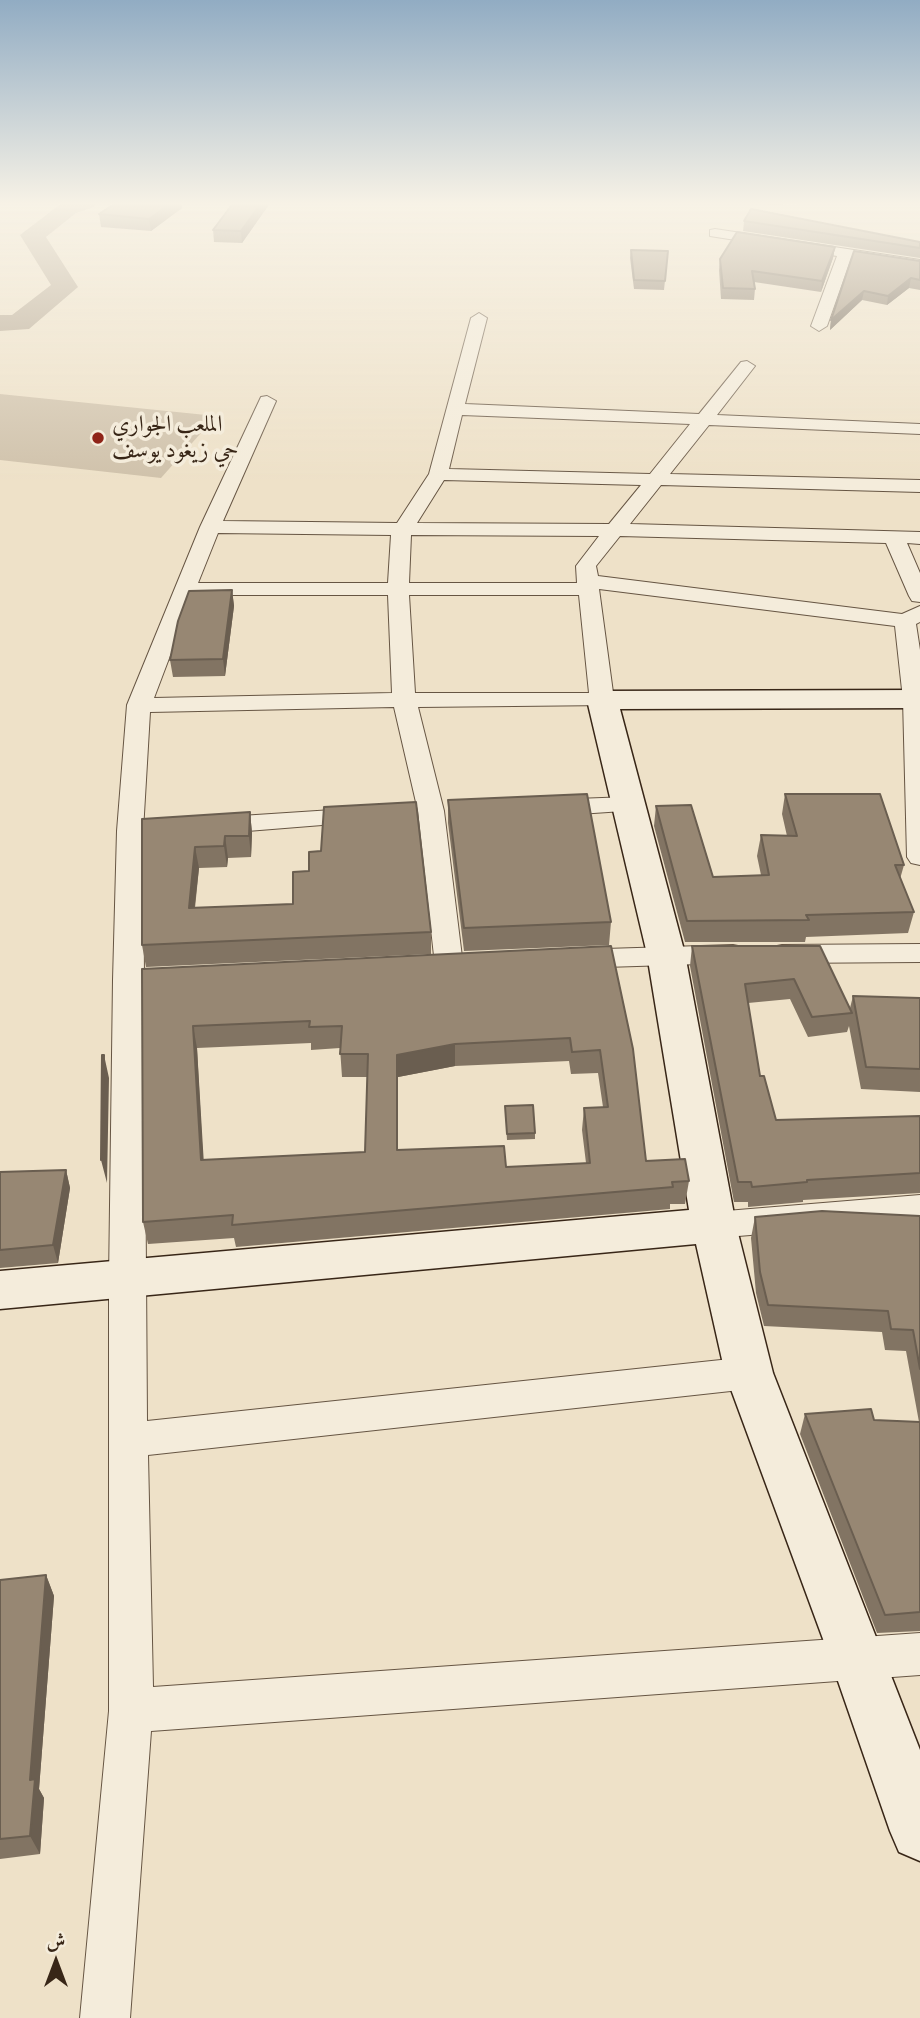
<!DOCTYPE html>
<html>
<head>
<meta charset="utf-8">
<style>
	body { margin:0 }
	#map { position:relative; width:920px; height:2018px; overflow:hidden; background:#eee1c8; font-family:"IM FELL Great Primer",Amiri,serif }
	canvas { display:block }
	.north { position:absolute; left:21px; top:1927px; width:70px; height:70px; -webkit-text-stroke:5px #f4ecdb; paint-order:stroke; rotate:0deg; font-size:19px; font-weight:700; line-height:28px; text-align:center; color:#382617 }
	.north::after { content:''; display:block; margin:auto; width:24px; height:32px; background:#382617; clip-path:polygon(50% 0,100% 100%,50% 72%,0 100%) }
</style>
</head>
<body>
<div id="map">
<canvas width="920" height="2018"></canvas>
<div class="north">ش</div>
</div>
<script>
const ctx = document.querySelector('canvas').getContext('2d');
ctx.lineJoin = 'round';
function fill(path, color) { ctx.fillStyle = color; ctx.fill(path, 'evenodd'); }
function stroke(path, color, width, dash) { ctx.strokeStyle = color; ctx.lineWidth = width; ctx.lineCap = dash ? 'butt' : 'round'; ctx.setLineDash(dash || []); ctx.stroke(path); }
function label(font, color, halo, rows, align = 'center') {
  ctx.font = font + ' "IM FELL Great Primer",Amiri,serif'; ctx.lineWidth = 7; ctx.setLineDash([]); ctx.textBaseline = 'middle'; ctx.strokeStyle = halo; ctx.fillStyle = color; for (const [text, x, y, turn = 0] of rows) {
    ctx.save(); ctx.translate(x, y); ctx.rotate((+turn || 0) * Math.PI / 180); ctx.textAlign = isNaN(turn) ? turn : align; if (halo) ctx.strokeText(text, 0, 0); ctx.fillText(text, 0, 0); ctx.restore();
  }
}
const green = new Path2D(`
	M0,394L216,416L161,478L0,460Z`);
const river = new Path2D(`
	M63,202H98L94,207L76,213L46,237L78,287L29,329L0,331V315H12L51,285L20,235Z`);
const street = new Path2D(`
	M715,229L920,260V268L851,258L827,326L819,331L811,326L837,256L710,236V230Z
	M479,313L487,318L465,404L699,414L741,362L747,361L755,366L717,415L920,424V434L709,425L670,474L920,480V492L661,485L630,524L920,532V544L907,543L920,573V602L912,601L909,596L886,543L620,536L596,566L598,576L902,614L920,606V622L916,624L920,650V865L911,863L907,857L903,699L895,626L599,589L614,700L610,705L418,707L444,811L463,965L459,972L449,975L439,972L435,965L418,811L394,707L150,712L143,831L147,1421L749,1357L762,1362L768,1373L762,1384L749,1389L148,1455L153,1687L920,1633V1675L151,1731L130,2018H80L109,1711V1280L113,980L117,831L127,705L200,527L261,397L267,396L276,401L223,521L397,523L429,474L471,318ZM462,415L690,424L650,474L449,469ZM444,480L641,485L609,524L417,523ZM218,533L391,535L388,583H198ZM411,535L599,536L576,566L577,583H409ZM193,595H388L392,693L154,698ZM409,595H579L589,693H415Z
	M629,797L638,800L642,805L638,810L549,816L540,813L536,808L540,803L549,800Z
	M363,808L372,811L376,816L372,821L210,834L201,832L197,826L201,820L210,818Z
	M920,944V962L782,963L772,961L768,954L772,947L782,945Z
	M733,945L743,947L747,954L743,961L733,963L573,968L563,966L559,959L563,952L573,950Z
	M920,1195V1221L714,1238L702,1234L697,1225L702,1216L714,1212Z`);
const secondary = new Path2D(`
	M920,690V708L620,709L685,954L736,1225L773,1373L920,1750V1861L899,1852L890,1831L830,1658L725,1373L696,1244L0,1309V1271L689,1210L647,954L587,700L591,694L602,691Z`);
const wall = new Path2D(`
	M117,202H181L182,208L151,231L101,227L99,214Z
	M234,202H268V206L242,243L214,242L213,230Z
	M764,202H802V204L768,205Z
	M744,221L920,242V258L743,231Z
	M835,247L833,258L821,292L754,282L755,289L754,300L721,299L719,270L720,259Z
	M631,250L668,251L664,290L634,289L630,258Z
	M854,251L920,261V290L909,288L887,305L862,300L830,330L831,320Z
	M232,590L234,606L225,676L173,677L170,660Z
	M785,794L904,865L900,879L914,912L908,933L806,937L805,942H685L654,826L656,806L713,877L761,875L757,856L761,835L787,836L782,814Z
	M448,800L611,922L609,945L464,951L448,823Z
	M250,812L252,833L251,857L228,858L227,867L199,868L195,908L431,932V954L146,967L142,945V819Z
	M611,946L646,1161L689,1181L685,1204H670V1209L236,1247L234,1238L148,1244L143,1222L142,969ZM311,1043V1050L340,1048L342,1077H367L365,1152L203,1160L197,1048ZM569,1061L571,1074L598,1073L603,1107L584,1108L582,1130L586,1163L506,1167L398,1150V1077L455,1066Z
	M692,946H820L850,1008L853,996L920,998V1092L861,1089L849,1026L847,1032L808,1037L790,999L748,1003L760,1076L776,1120L920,1116V1193L803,1200V1202L748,1207V1202H734L690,966Z
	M505,1106L535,1133V1139L507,1140Z
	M66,1170L70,1188L58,1263L0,1268V1172Z
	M920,1216V1631L877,1633L800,1434L805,1414L874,1420L919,1422L906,1351L885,1350L882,1332L764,1326L756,1293L751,1238L755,1217Z
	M46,1575L54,1596L39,1789L44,1798L40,1854L0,1859V1580Z`);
const shadedWall = new Path2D(`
	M173,202H181L182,208L151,231L149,219Z
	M262,202H268V206L242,243L241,231Z
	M835,247L833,258L821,292L822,281Z
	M911,278L909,288L887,305L888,296Z
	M864,291L862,300L830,330L831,320Z
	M232,590L234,606L225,676L223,659Z
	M250,812L252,833L251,857L249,836Z
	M225,836L228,858L227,867L224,846Z
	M195,847L199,868L192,930L189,908Z
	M193,1026L197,1048L205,1182L201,1160Z
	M455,1044V1066L398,1077V1173L397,1055Z
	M104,1055L109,1078L107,1183L101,1160Z
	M66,1170L70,1188L58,1263L53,1245Z
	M46,1575L54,1596L39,1789L44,1798L40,1854L30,1836V1780Z`);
const building = new Path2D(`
	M117,202H173L149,219L99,214Z
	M234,202H262L241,231L213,230Z
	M751,209L920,242V248L744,221Z
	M737,232L835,247L822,281L752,271L755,289L723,288L720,259Z
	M631,250L668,251L665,281L634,280Z
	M854,251L920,261V280L911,278L888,296L864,291L831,320Z
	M232,590L223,659L170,660L178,621L189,591Z
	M587,794L611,922L464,928L448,800Z
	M785,794H880L904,865H895L914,912L806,915L809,920L687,921L656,806L691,805L713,877L769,875L761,835L797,836Z
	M416,802L431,932L142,945V819L250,812L249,836H225L224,846L195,847L189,908L293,904V872L309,871V852L321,851L324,807Z
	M611,946L633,1049L646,1161L685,1159L689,1181L672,1182L673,1187L232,1225L233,1215L143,1222L142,969ZM310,1021L309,1027L342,1026L340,1054H368L365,1152L201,1160L193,1026ZM570,1038L572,1052L600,1050L608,1107L584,1108L590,1163L506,1167L504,1146L397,1150V1055L455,1044Z
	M692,946H820L852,1013L812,1017L794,979L745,984L760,1076H764L776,1120L920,1116V1173L807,1180V1182L752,1187L751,1182H738Z
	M853,996L920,998V1069L866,1067Z
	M102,1055H104L101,1160Z
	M533,1105L535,1133L507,1134L505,1106Z
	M66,1170L53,1245L0,1250V1172Z
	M822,1211L920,1216V1369L913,1330L891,1329L888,1311L768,1305L760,1272L755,1217Z
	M871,1409L874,1420L920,1422V1612L885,1615L805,1414Z
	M46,1575L30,1780L35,1779L30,1836L0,1839V1580Z`);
const markers = [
	[98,438,7,"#8f2418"]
];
const farPoinames = [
	["الملعب الجواري",112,425],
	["حي زيغود يوسف",112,451]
];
fill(green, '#cfc1aa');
fill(river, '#b0a18c');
stroke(street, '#665543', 2);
stroke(secondary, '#382617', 3);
fill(street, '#f4ecdb');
fill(secondary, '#f4ecdb');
fill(wall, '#827463');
fill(shadedWall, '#6a5e50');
fill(building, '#978773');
stroke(building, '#6a5e50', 2);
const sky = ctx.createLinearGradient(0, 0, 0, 484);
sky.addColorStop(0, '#91acc3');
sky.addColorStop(0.42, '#f7f2e6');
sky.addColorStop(1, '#f7f2e600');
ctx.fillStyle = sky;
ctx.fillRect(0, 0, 920, 484);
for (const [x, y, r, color] of markers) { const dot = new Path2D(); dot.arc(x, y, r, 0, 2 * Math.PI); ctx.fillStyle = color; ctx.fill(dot); stroke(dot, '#f4ecdb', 2.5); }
label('23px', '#382617', '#f4ecdb', farPoinames, 'left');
</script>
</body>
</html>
